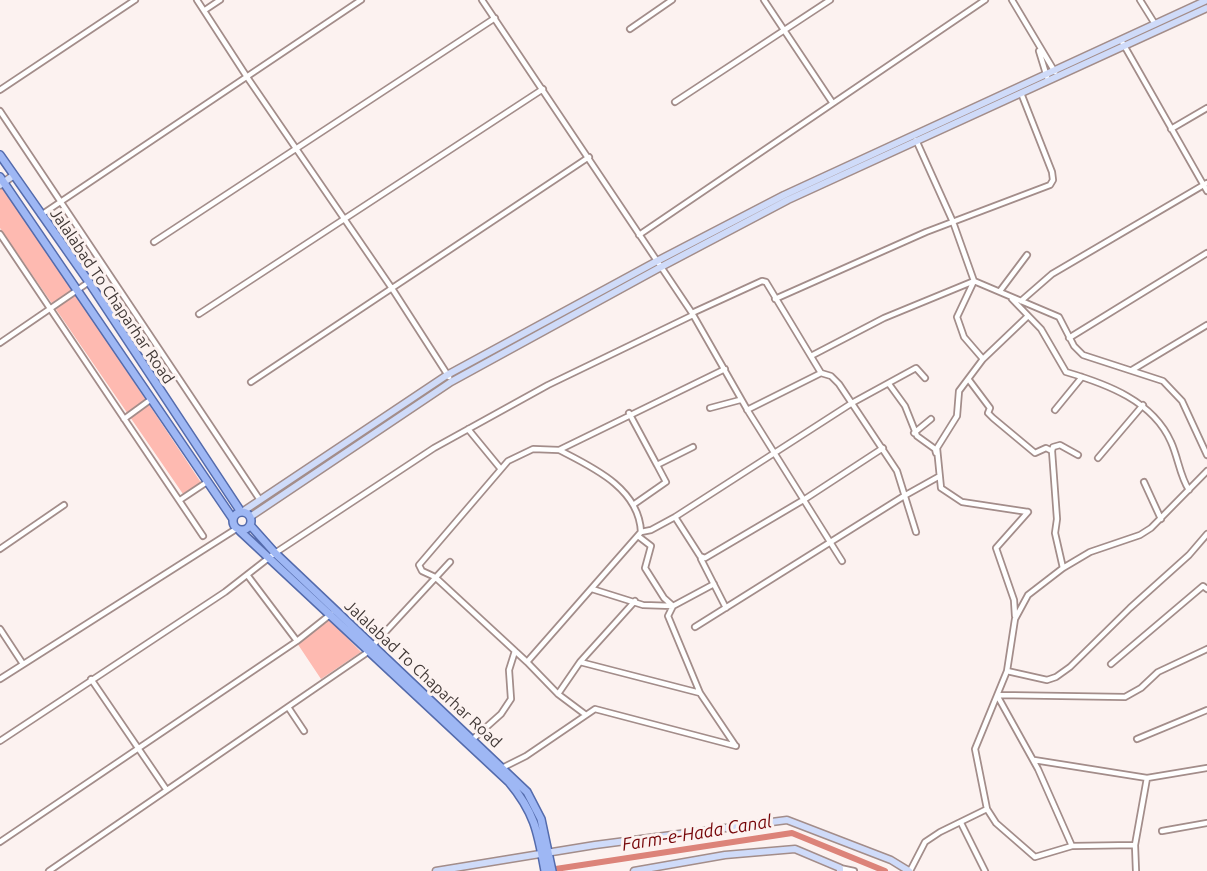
<!DOCTYPE html>
<html>
<head>
<meta charset="utf-8">
<style>
	body { margin:0 }
	canvas { display:block; background:#fcf2f0 }
</style>
</head>
<body>
<canvas width="1207" height="871"></canvas>
<script>
const ctx = document.querySelector('canvas').getContext('2d');
ctx.lineJoin = 'round';
function fill(path, color) { ctx.fillStyle = color; ctx.fill(path, 'evenodd'); }
function stroke(path, color, width, dash) { ctx.strokeStyle = color; ctx.lineWidth = width; ctx.lineCap = dash ? 'butt' : 'round'; ctx.setLineDash(dash || []); ctx.stroke(path); }
function label(font, color, halo, rows, align = 'center') {
  ctx.font = font + ' Ubuntu,sans-serif'; ctx.lineWidth = 6; ctx.setLineDash([]); ctx.textBaseline = 'middle'; ctx.strokeStyle = halo; ctx.fillStyle = color; for (const [text, x, y, turn = 0] of rows) {
    ctx.save(); ctx.translate(x, y); ctx.rotate((+turn || 0) * Math.PI / 180); ctx.textAlign = isNaN(turn) ? turn : align; if (halo) ctx.strokeText(text, 0, 0); ctx.fillText(text, 0, 0); ctx.restore();
  }
}
const green = new Path2D(`
	M0,181L202,484L183,494L0,228Z
	M330,620L361,652L321,679L297,643Z`);
const canal = new Path2D(`
	M549,870L792,833L885,871`);
const street = new Path2D(`
	M197,0L247,77L393,290L449,377
	M482,0L692,313L762,281L766,282L821,373L831,376L839,384L897,471L916,532
	M764,0L832,102
	M1012,0L1055,72
	M1140,0L1155,24
	M205,10L220,0
	M630,29L672,0
	M1121,40L1207,191
	M1039,51L1047,77
	M0,90L135,0
	M675,102L830,0
	M0,111L260,500
	M1171,129L1207,108
	M916,140L953,222L974,281L1059,317L1074,346L1083,355L1163,381L1182,401L1207,455
	M41,215L361,0
	M0,234L203,536
	M639,235L985,0
	M154,242L495,18
	M974,281L957,317L964,337L983,359L959,391L957,416L937,448L941,488L962,502L1028,512
	M1000,291L1027,255
	M775,299L926,232L1050,185L1053,180L1052,172L1021,93
	M1012,299L1041,329L1066,372C1107,384 1153,401 1171,442C1178,457 1180,477 1189,490
	M1021,301L1052,274L1207,183
	M692,313L748,411L842,561
	M199,314L543,89
	M1069,338L1207,253
	M0,343L89,282
	M811,356L884,318L974,281
	M983,359L1028,316
	M1132,370L1207,325
	M969,380L990,408L988,413L993,418L1035,453L1046,448L1052,451
	M251,382L589,157
	M889,384L905,406L917,436L935,449L936,453
	M710,408L740,400
	M747,410L821,373
	M1055,410L1082,377
	M629,413L657,465
	M124,419L150,400
	M468,429L500,468
	M914,433L931,419
	M559,450L533,449L508,461L419,565L422,571L435,577L527,662L641,532L651,530L675,517L852,403L916,368L925,378
	M1098,458L1143,405
	M1144,482L1161,519
	M180,500L207,482
	M633,505L666,482L657,465L693,447
	M675,517L700,556L705,558L805,499L883,448
	M641,532C639,488 592,467 559,450L725,369
	M638,536L651,546L645,568L664,598L673,606L668,616L700,693L735,745
	M0,549L64,505
	M701,559L726,608
	M1063,568L1055,533L1057,519L1052,451L1053,447L1060,445L1078,455
	M248,576L297,641
	M592,589L643,605L673,606L714,584
	M1015,616L1014,600L996,548L1028,512
	M695,627L904,496L938,477
	M0,629L23,664
	M527,662L558,694L586,715
	M580,662L635,601
	M1111,664L1203,586L1207,589
	M1007,671L1047,680L1056,677L1070,667L1130,608L1189,555L1207,534
	M0,679L236,529
	M91,679L166,789
	M558,694L580,662L700,693
	M998,695L1125,697L1141,688L1158,672L1207,649
	M998,697L1038,769L1072,846
	M288,707L304,731
	M473,739L501,714L511,699L509,670L515,651
	M1137,739L1207,710
	M0,741L225,592L275,553L434,448L548,385L693,315
	M1034,760L1147,778L1207,768
	M502,768L526,756L595,709L736,746
	M987,809L975,749L1007,671L1015,619L1028,595L1063,568L1090,552L1140,535L1151,528L1207,471
	M961,823L985,871
	M1162,831L1207,823
	M0,842L297,641L331,614
	M840,868L854,871
	M49,871L365,654L450,562
	M910,871L925,842L940,832L987,809L996,823L1035,857L1072,846L1135,845
	M1136,871L1135,845L1147,778`);
const secondary = new Path2D(`
	M0,185L14,175
	M242,512L447,375L657,261L784,195L1207,0
	M250,517L451,382L661,267L788,200L1207,8
	M436,871L595,845L787,820L891,860L909,871
	M634,871L725,855L795,849L840,868V871`);
const primary = new Path2D(`
	M0,155L89,282L241,512
	M0,177L233,519
	M233 521a9 9 0 1 1 18 0a9 9 0 1 1-18 0Z
	M250,525L275,553L527,792L541,819L552,871
	M240,531L509,782C535,813 538,833 545,871`);
const streetNames = [
	["Jalalabad To Chaparhar Road",112,296,56],
	["Jalalabad To Chaparhar Road",423,674,43]
];
const waterNames = [
	["Farm-e-Hada Canal",697,833,-9]
];
fill(green, '#febab1');
stroke(canal, '#dc8379', 6);
stroke(street, '#a38d8a', 8);
stroke(secondary, '#a38d8a', 9);
stroke(primary, '#546bac', 10);
stroke(street, '#fff', 4.5);
stroke(secondary, '#cfdbf9', 6);
stroke(primary, '#9eb7f4', 7);
label('16px', '#413836', '#fcf2f0', streetNames);
label('italic 18px', '#760609', '#fcf2f0', waterNames);
</script>
</body>
</html>
